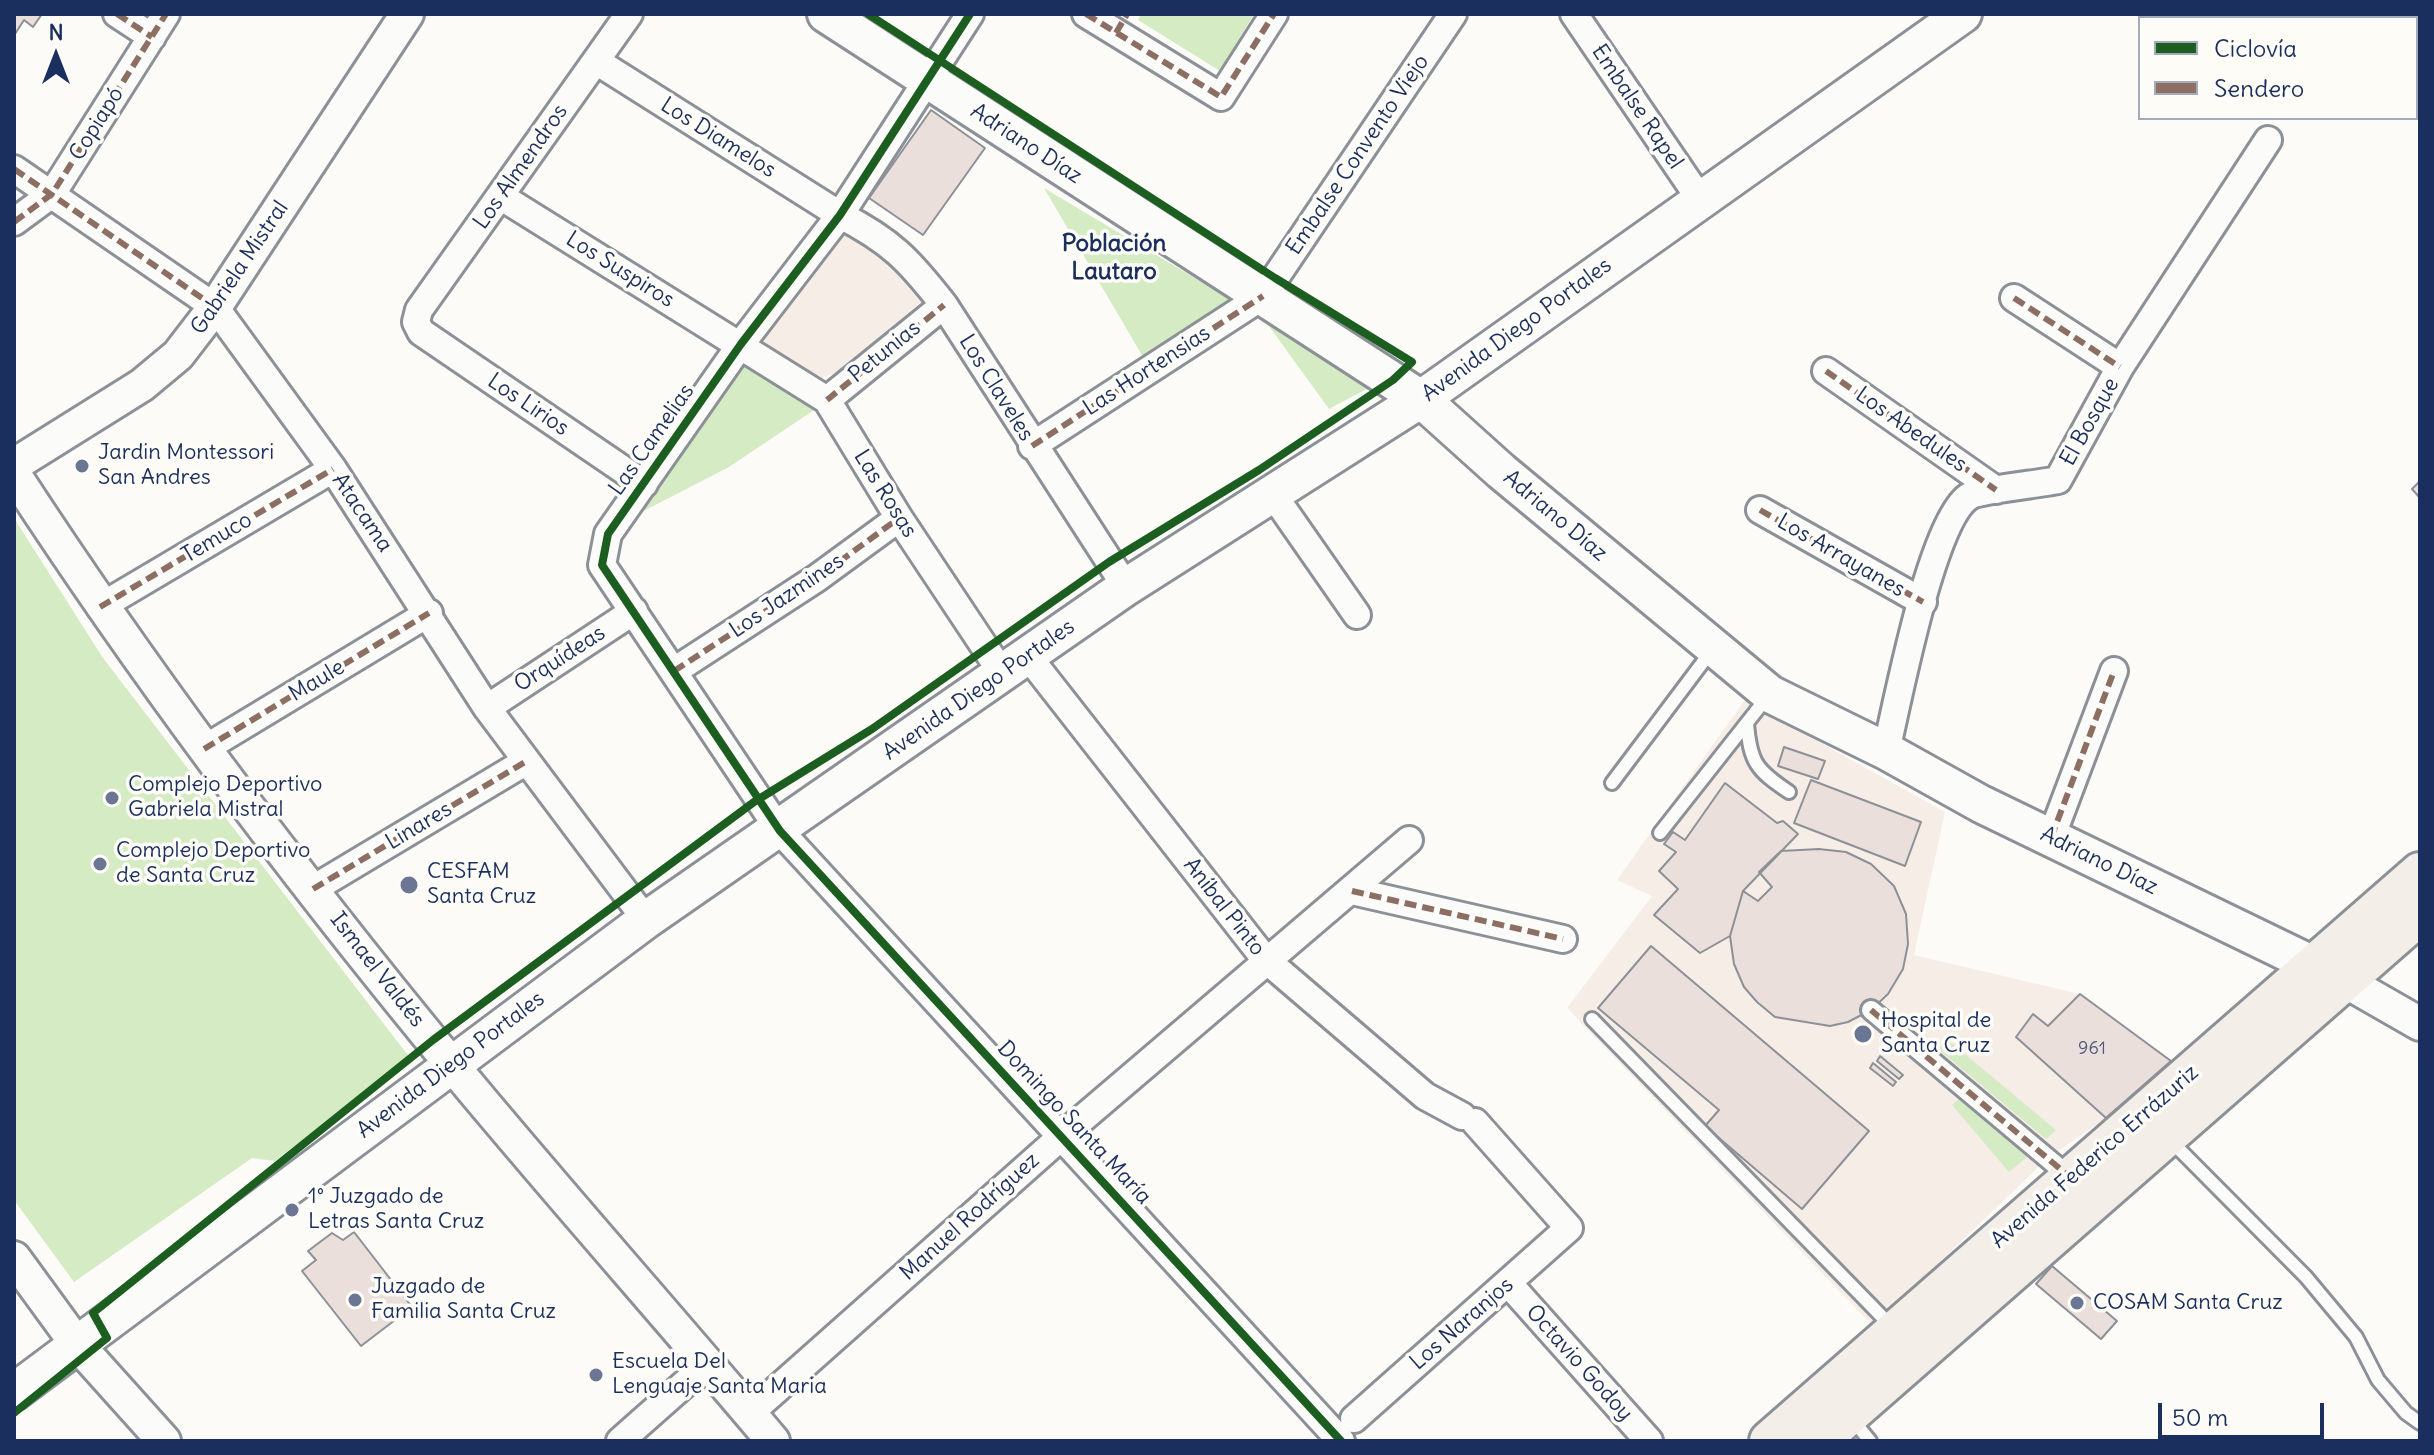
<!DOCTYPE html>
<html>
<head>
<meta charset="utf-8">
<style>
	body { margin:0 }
	#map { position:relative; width:2434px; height:1455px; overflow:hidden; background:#fcfbf8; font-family:Delius,sans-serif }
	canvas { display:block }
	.frame { position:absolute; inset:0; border:16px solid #1b2f5e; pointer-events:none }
	.legend { position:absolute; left:2138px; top:16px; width:280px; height:104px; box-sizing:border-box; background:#fdfcf7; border:2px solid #a3aaba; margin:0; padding:10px 14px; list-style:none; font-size:24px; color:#1b2f5e }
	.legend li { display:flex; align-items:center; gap:16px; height:40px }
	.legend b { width:40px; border:2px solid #a3aaba }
	.north { position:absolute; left:16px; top:16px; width:80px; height:80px; -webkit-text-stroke:6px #fdfcf7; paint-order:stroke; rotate:0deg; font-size:22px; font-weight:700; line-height:32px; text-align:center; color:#1b2f5e }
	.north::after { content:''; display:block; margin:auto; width:28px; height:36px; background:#1b2f5e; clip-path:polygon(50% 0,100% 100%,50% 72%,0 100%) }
	.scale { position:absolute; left:2158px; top:1403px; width:166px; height:36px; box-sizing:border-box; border:4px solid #1b2f5e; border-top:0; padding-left:10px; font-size:24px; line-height:28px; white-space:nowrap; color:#1b2f5e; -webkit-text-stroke:6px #fdfcf7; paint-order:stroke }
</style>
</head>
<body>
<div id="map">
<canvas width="2434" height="1455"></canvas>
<div class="frame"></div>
<ul class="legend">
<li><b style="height:10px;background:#1b5e20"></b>Ciclovía</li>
<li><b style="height:10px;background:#8d6e63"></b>Sendero</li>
</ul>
<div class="north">N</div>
<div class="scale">50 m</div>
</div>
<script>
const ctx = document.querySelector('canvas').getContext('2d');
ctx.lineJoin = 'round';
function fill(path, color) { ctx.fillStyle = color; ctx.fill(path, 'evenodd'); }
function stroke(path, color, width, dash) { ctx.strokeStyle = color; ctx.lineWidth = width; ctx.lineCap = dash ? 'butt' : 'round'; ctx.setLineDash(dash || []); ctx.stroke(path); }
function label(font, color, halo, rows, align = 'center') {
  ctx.font = font + ' Delius,sans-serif'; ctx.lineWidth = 7; ctx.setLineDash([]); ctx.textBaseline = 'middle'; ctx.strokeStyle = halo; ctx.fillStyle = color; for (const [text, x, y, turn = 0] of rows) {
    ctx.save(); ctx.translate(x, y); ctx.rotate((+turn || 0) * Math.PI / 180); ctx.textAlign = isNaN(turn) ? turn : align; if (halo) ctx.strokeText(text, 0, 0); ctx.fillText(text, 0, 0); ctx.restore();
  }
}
const built = new Path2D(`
	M857,234L914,287L921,302L837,372L821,378L767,346L763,338L841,235Z
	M1749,694L1814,732L1819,742L1945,812L1914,955L2080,994L2171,1061L2106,1118L2048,1158L1873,1326L1567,1008L1652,896L1617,880Z`);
const green = new Path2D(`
	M1141,14H1254L1220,71L1138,20Z
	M1044,188L1235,302L1146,362Z
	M1266,322L1380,382L1329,409Z
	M745,360L817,408L729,467L632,517Z
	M14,518L103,658L410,1058L275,1161L252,1158L74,1282L14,1200Z
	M1947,1039L2056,1130L2046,1139L1938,1049Z
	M1959,1099L2027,1157L2009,1172L1952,1105Z`);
const building = new Path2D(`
	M14,14H42L33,27L24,20L15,34Z
	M931,110L985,148L923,235L869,198Z
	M2420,481V498L2412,489Z
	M1784,747L1825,761L1818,779L1778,766Z
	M1811,780L1921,822L1905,866L1794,823Z
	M1725,783L1777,823L1783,821L1798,834L1743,891L1730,936L1700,953L1654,915L1678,889L1659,871L1676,852L1664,844L1673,832L1685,840Z
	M1819,849L1846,852L1871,864L1894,886L1906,914L1908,944L1903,969L1888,994L1871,1010L1848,1022L1830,1026L1775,1017L1757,1002L1744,987L1734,964L1730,936L1743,891L1758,901L1772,887L1759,872L1781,851Z
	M1651,946L1869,1131L1802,1209L1705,1126L1719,1110L1598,1008Z
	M2080,994L2171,1061L2106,1118L2016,1037L2033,1014L2048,1026Z
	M1880,1056L1903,1075L1899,1079L1877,1061Z
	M1873,1063L1896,1082L1893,1086L1870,1068Z
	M354,1232L412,1307L361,1346L302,1271L316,1260L308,1251L332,1233L343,1240Z
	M2052,1266L2117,1321L2101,1339L2036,1284Z`);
const service = new Path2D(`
	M1747,723C1750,762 1756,770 1789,792
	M1612,783L1712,650
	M1660,833L1768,696
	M1592,1019L1891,1326
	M2169,1139L2306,1277L2356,1337L2378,1380L2406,1413L2420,1423
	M1852,1419L1870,1441`);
const pedestrian = new Path2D(`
	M1871,1010L2071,1178`);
const minor = new Path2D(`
	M117,14L152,37
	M629,14L419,310L416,322L421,332L644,484
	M970,14L840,215L741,344L608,534L602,565L780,831L1341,1441
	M1086,14L1221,97L1274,14
	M1574,14L1700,199
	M2387,14L2391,18
	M2416,49L2420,54
	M596,61L840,215C891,241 909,260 944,305L1126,587
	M14,169L215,307L333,469L487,708L646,920
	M500,196L827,400L899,518L1002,673
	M14,222L52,194L166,14
	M2014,298L2120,367
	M1826,371L1996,490
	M827,400L944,305
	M1032,446L1263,296L1453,14
	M1272,493L1357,615
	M1760,510L1923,602
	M100,607L333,469
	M1027,655L1265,959L1425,1096L1462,1116
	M674,671L817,578L899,518
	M487,708L634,611
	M204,749L429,613
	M1886,751C1898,700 1931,524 1968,497C1977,490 2040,484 2058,480L2120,367L2268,140
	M2051,838L2114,671
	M313,889L525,762
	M1352,891L1563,939
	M1509,1284L1649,1441
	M750,1413L1062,1136L1409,840
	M1354,1419L1569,1228L1475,1122
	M620,1441L707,1364`);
const tertiary = new Path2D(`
	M14,465L142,385L178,355L215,307L407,14
	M14,474C148,680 296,876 452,1065C557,1192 667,1315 773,1441
	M2345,981L2420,1024
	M14,1258L76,1343L164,1441`);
const secondary = new Path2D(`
	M826,14L1421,399L1501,471L1770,694L1886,751L1981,804L2340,978
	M14,1392L646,920L1126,587L1421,399L1963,14`);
const primary = new Path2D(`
	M1770,1441L2420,873
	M1818,1441L2420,914`);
const quiet = new Path2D(`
	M117,14L152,37
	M1086,14L1221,97L1274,14
	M1116,33L1127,14
	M14,169L215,307
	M14,222L52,194L166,14
	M2014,298L2120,367
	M1826,371L1996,490
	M827,400L944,305
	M1032,446L1263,296
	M1760,510L1923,602
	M100,607L333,469
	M674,671L817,578L899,518
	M204,749L429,613
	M2051,838L2114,671
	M313,889L525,762
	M1352,891L1563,939
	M1871,1010L2071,1178`);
const cycleway = new Path2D(`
	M970,14L840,215L741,344L608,534L602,565L780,831L1341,1441
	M14,1413L107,1338L93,1313L433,1040L754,802L872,729L1109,562L1259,470L1393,380L1412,362L1275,278L868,14`);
const markers = [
	[82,466,8,"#6a7694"],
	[112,798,8,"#6a7694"],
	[100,864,8,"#6a7694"],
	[409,885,10,"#6a7694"],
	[1863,1034,10,"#6a7694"],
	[292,1210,8,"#6a7694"],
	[355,1300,8,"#6a7694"],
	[2077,1303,8,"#6a7694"],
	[596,1375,8,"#6a7694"]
];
const numberNames = [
	["961",2092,1049]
];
const streetNames = [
	["Embalse Rapel",1637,107,56],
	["Copiapó",97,124,-58],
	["Los Diamelos",718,138,32],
	["Adriano Díaz",1026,144,33],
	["Embalse Convento Viejo",1358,155,-56],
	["Los Almendros",521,167,-55],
	["Gabriela Mistral",240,268,-56],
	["Los Suspiros",620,270,32],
	["Avenida Diego Portales",1517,330,-36],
	["Petunias",885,352,-39],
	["Las Hortensias",1147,371,-33],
	["Los Claveles",996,388,58],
	["Los Lirios",528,405,34],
	["El Bosque",2090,422,-61],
	["Los Abedules",1911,430,35],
	["Las Camelias",652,440,-55],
	["Las Rosas",885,494,58],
	["Atacama",362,513,56],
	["Adriano Díaz",1555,516,40],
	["Temuco",217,538,-31],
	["Los Arrayanes",1841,556,30],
	["Los Jazmines",787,596,-34],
	["Orquídeas",560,659,-33],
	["Maule",317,681,-31],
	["Avenida Diego Portales",979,690,-35],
	["Linares",419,826,-31],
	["Adriano Díaz",2099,861,26],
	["Aníbal Pinto",1224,907,52],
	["Ismael Valdés",377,970,52],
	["Avenida Diego Portales",451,1065,-37],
	["Domingo Santa María",1074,1123,47],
	["Avenida Federico Errázuriz",2095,1157,-41],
	["Manuel Rodríguez",970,1217,-42],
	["Los Naranjos",1462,1324,-41],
	["Octavio Godoy",1579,1363,48]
];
const poiNames = [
	["Jardin Montessori",98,453],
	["San Andres",98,478],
	["Complejo Deportivo",128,785],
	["Gabriela Mistral",128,810],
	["Complejo Deportivo",116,851],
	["de Santa Cruz",116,876],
	["CESFAM",427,872],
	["Santa Cruz",427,897],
	["Hospital de",1881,1021],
	["Santa Cruz",1881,1046],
	["1° Juzgado de",308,1197],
	["Letras Santa Cruz",308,1222],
	["Juzgado de",371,1287],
	["Familia Santa Cruz",371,1312],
	["COSAM Santa Cruz",2093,1303],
	["Escuela Del",612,1362],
	["Lenguaje Santa Maria",612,1387]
];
const neighbourhoodNames = [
	["Población",1114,244],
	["Lautaro",1114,272]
];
fill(built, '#f7ede7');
fill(green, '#d5ebc4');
fill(building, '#eadfda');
stroke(building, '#8c9097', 2);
stroke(service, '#8c9097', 18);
stroke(pedestrian, '#8c9097', 24);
stroke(minor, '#8c9097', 32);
stroke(tertiary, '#8c9097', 38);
stroke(secondary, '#8c9097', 42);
stroke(primary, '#8c9097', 46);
stroke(service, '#fbfbf9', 12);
stroke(pedestrian, '#fbfbf9', 18);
stroke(minor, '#fbfbf9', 26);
stroke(tertiary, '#fbfbf9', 32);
stroke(secondary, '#fbfbf9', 36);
stroke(primary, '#f3eee7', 40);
stroke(quiet, '#8d6e63', 6, [12, 6]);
stroke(cycleway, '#1b5e20', 8);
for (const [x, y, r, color] of markers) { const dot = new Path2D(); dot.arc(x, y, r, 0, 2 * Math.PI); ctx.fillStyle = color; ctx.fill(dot); stroke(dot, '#fdfcf7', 3); }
label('18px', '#4f5b7d', null, numberNames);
label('22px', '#1b2f5e', '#fdfcf7', streetNames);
label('22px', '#1b2f5e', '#fdfcf7', poiNames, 'left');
label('bold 24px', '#1b2f5e', '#fdfcf7', neighbourhoodNames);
</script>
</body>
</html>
